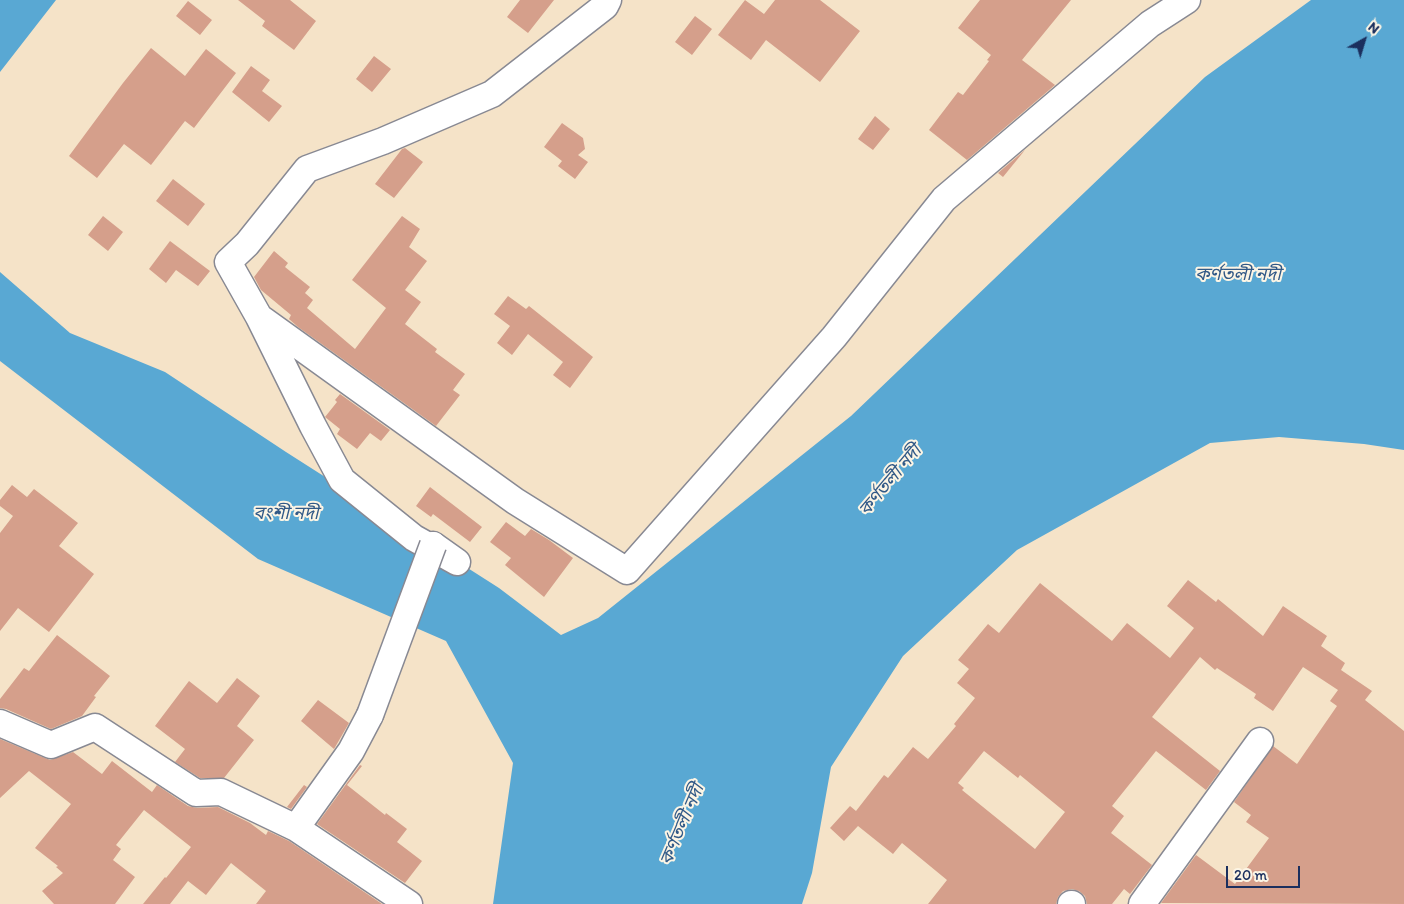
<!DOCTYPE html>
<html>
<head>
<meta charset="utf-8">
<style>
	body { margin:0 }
	#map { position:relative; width:1404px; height:904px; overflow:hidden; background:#f5e3c8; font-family:Itim,sans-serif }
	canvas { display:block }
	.north { position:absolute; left:1339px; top:15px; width:50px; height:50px; -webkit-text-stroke:4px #fcf5e5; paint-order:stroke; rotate:39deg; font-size:14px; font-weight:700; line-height:20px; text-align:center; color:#1b2f5e }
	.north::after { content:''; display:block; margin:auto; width:18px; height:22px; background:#1b2f5e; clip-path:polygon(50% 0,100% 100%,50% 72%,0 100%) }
	.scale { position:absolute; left:1226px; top:866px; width:74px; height:22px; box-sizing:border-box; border:2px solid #1b2f5e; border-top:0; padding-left:6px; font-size:15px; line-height:18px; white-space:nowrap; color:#1b2f5e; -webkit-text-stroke:4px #fcf5e5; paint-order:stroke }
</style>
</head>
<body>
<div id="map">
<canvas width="1404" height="904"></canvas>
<div class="north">N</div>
<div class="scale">20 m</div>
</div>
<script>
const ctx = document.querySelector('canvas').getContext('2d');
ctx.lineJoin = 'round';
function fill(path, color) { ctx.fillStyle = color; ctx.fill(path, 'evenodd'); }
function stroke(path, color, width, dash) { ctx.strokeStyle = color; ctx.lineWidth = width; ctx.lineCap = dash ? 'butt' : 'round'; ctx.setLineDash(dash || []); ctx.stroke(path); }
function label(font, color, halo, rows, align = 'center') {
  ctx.font = font + ' Itim,"Noto Sans Bengali",sans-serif'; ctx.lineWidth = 4; ctx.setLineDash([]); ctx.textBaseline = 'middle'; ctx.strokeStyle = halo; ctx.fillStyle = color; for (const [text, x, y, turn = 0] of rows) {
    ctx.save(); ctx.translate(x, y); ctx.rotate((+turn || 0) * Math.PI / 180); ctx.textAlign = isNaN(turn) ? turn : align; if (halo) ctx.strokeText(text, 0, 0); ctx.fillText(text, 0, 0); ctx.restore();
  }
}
const water = new Path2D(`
	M0,0H56L0,72Z
	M1311,0H1404V450L1364,444L1279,437L1210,443L1017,550L903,656L831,767L812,873L802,904H493L513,763L446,641L258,559L0,361V272L70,333L165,372L286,452L499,588L561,635L598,618L851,416L1205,77Z`);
const building = new Path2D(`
	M238,0H290L316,21L294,50L262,26L265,21Z
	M520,0H554L528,33L507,17Z
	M745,0L764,14L775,0H820L860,31L820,82L766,40L751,60L718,35Z
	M980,0H1071L1022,60L1055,85L967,160L929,130L958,92L963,95L989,61L987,60L991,55L958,28Z
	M188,1L212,20L200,35L176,16Z
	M695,16L712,29L692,55L675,42Z
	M151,48L185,76L206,49L236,73L194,128L185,121L151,165L124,144L97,178L69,156L123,83Z
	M374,56L391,69L372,92L356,79Z
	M251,66L270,80L262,91L282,106L269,122L232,92Z
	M875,116L890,129L873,150L858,139Z
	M562,123L583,138L585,149L578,155L588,162L575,179L558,166L562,161L544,147Z
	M405,148L423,162L394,198L375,184L402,149Z
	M1025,150L1003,177L998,173Z
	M173,179L205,204L188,226L156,201Z
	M103,216L123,232L108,251L88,235Z
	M402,216L420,229L409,247L427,261L405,290L421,302L405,324L437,349L435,352L465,374L453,390L460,395L436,426L298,327L289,319L291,315L261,290L254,277L274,251L288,263L285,267L310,287L305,293L313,300L307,308L355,349L386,308L352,280Z
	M170,241L210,271L198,286L176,270L166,283L149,269Z
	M508,296L526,309L529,306L593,357L570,388L553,375L563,362L528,334L512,355L497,343L510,326L494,314Z
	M340,394L390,430L381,441L370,433L357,449L337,434L340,429L325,417L337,402L335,400Z
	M12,485L27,497L34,489L78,523L59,546L94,574L49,632L18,608L0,631V533L13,516L0,506V500Z
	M430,487L482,527L470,542L433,514L431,517L416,506Z
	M506,522L525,536L531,529L549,540L573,558L544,597L505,565L511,558L490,542Z
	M1188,580L1216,602L1218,599L1263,636L1283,606L1327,636L1321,646L1345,663L1341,670L1372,691L1365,700L1404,731V904L1161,903L1196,855L1235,884L1269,838L1246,822L1251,815L1234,802L1273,746L1297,764L1337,706L1330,701L1338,690L1303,667L1273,711L1254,698L1256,694L1217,668L1215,670L1200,657L1152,717L1220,771L1206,790L1156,751L1112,806L1124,816L1111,833L1152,865L1130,894L1124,889L1112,904H1087L1085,896L1079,891L1072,889L1063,891L1058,897L1056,904H928L947,880L902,843L893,854L858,826L844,841L830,828L850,806L856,811L884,775L888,778L913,747L928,759L956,726L954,724L975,698L957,683L969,669L958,660L988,624L999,633L1040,583L1112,641L1127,623L1170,658L1194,628L1167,606ZM984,751L1018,778L1020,775L1065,812L1035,849L962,790L964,788L958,783Z
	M57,635L110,676L94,696L96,697L82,716L51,729L6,709L0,708V699L24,668L29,671Z
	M237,678L260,696L237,726L254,740L224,778H200L175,762L185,749L155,726L189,681L217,703Z
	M318,700L349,723L334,749L301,721Z
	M0,739L50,760L73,752L102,774L112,761L152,792L157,785L188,806L197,808L218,807L250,823L266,835L268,831L289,841L382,904H256L266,891L231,863L206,895L188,881L170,904H143L165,877L166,878L191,847L144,810L116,845L121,849L113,860L135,877L115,904H54L42,891L63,873L56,867L58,866L35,848L71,804L29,771L0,798Z
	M360,765L362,766L347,785L385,815L386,813L407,829L397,842L422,861L405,883L317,824Z
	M304,785L307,787L291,809L287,807Z`);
const minor = new Path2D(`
	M259,317L515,501L627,571L834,337L944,199L1150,24L1187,0
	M433,545L457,562L414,538L342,480L313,426L259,317L228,262L247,244L307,169L383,141L492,94L605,6L608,0
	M0,723L51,745L95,727L196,793L221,792L296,828L351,751L370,715
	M296,828L409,904
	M1071,904H1072
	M1142,904L1260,741`);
const minorBridge = new Path2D(`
	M370,715L433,545`);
const waterNames = [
	["কর্ণতলী নদী",1238,275],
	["কর্ণতলী নদী",891,481,-50],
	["বংশী নদী",286,514],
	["কর্ণতলী নদী",683,825,-67]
];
fill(water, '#59a8d3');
fill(building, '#d59f8b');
stroke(minor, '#888993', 29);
stroke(minor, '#fff', 26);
stroke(minorBridge, '#888993', 29, []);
stroke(minorBridge, '#fff', 26);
label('italic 18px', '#315987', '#fcf5e5', waterNames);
</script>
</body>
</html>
